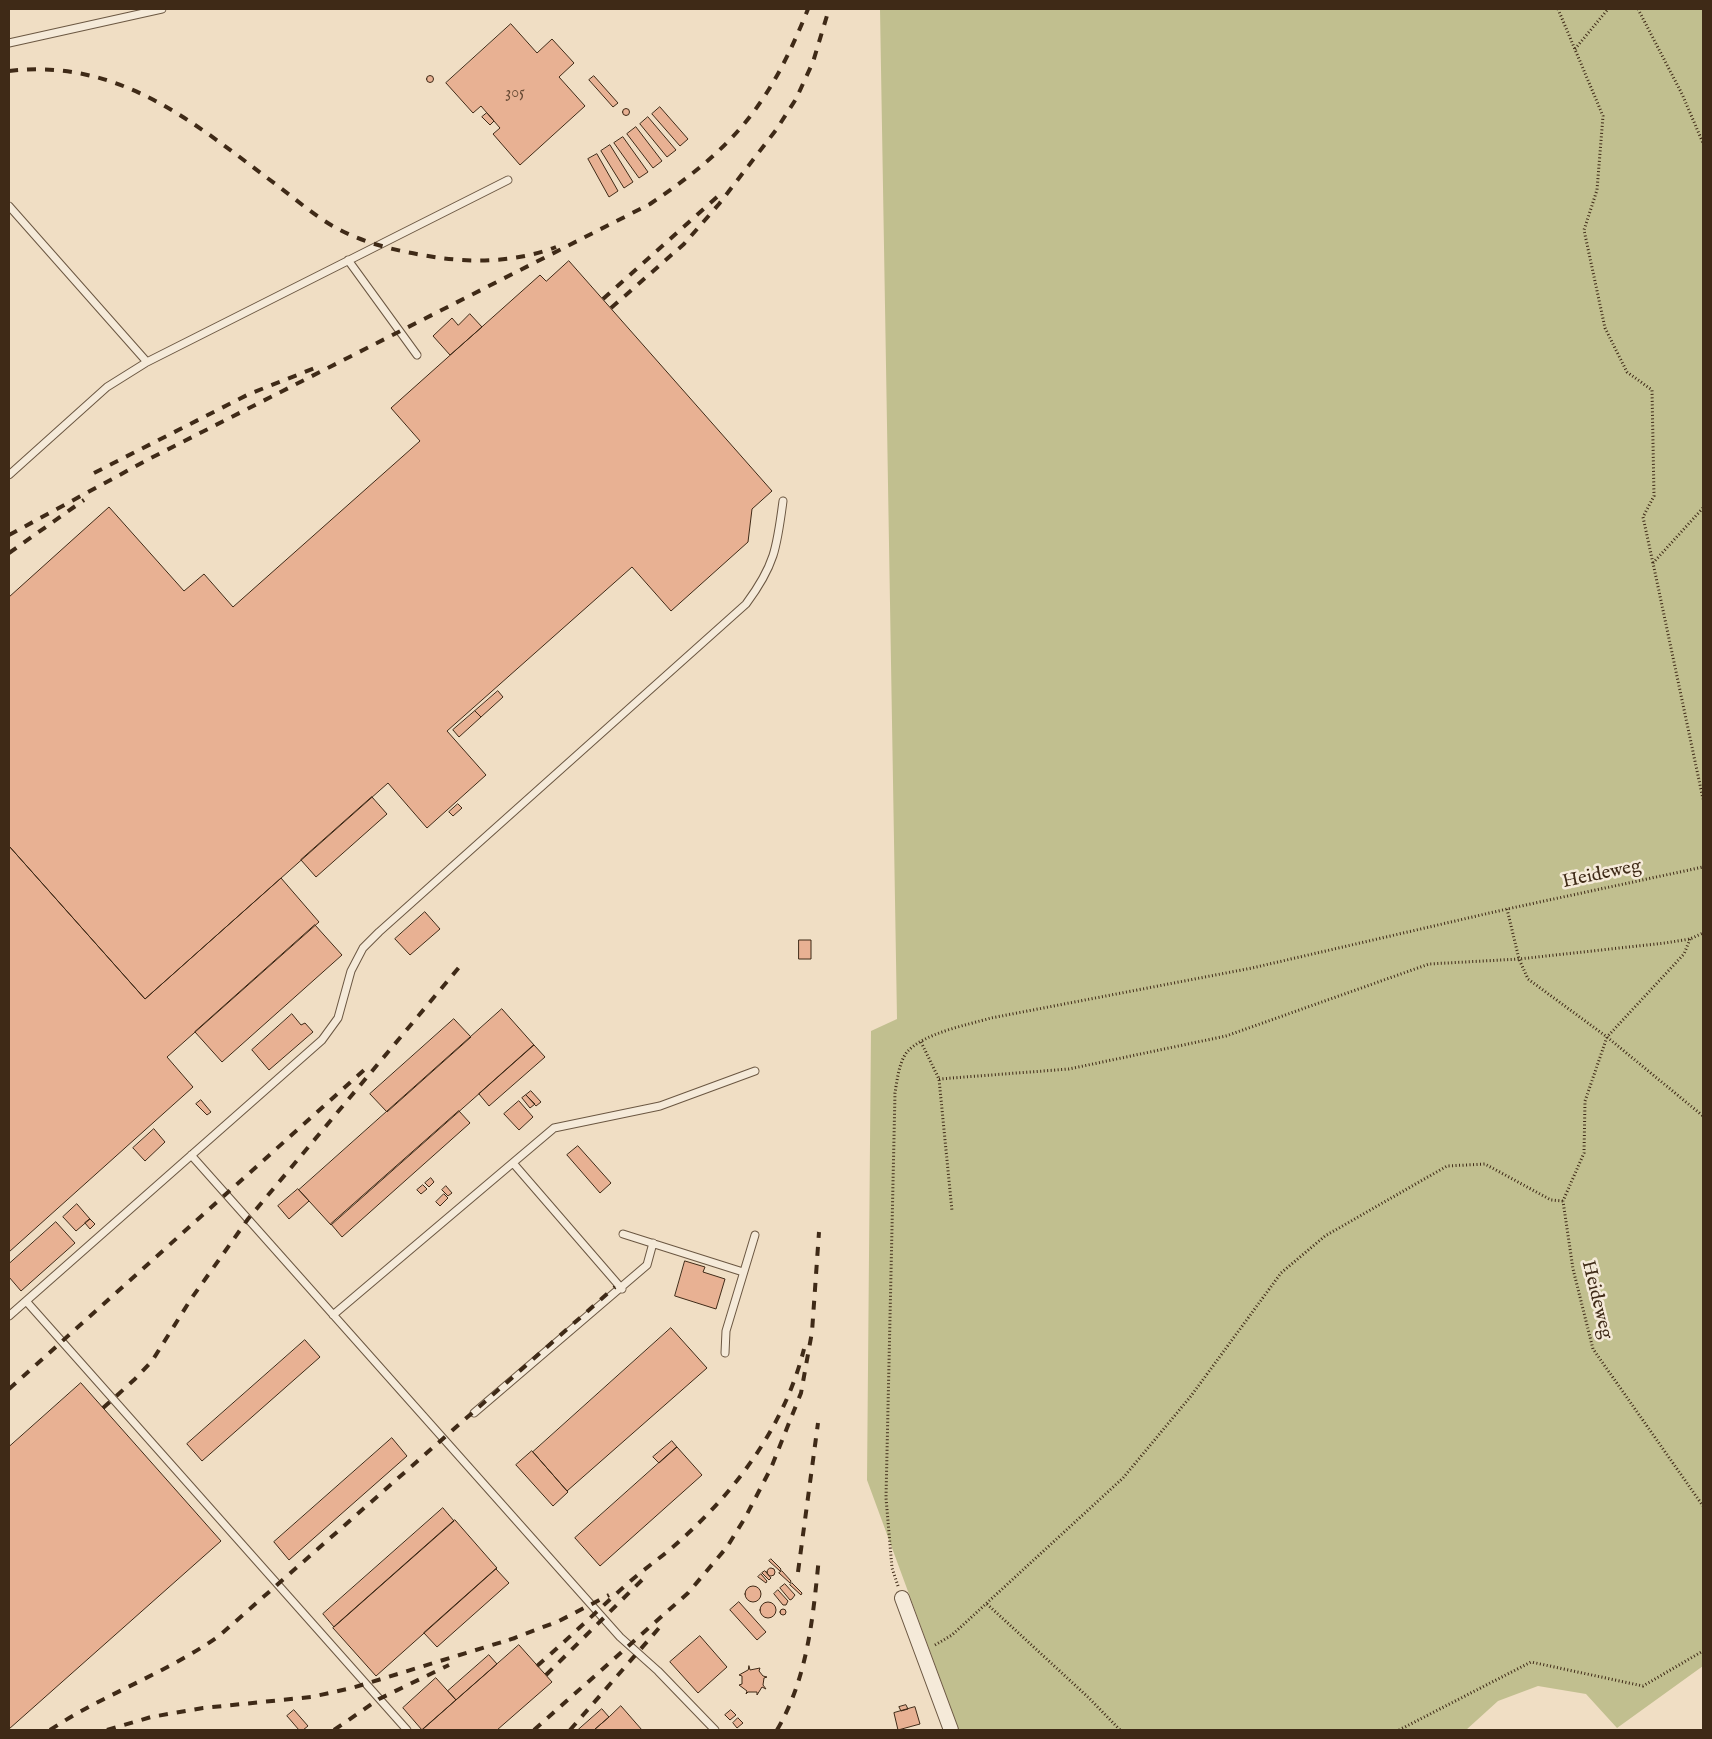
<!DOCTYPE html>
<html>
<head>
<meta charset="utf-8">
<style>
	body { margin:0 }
	#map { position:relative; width:1712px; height:1739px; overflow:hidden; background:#f0dec4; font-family:"IM FELL English",serif }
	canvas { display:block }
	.frame { position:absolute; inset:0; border:10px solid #3f2a17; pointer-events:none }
</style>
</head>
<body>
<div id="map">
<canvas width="1712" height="1739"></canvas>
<div class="frame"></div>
</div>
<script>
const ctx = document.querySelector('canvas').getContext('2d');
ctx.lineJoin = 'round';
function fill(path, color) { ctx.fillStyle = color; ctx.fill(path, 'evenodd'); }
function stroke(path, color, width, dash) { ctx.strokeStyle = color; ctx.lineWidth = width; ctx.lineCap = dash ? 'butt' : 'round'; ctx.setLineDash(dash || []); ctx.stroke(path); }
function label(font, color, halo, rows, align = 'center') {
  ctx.font = font + ' "IM FELL English",serif'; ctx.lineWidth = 5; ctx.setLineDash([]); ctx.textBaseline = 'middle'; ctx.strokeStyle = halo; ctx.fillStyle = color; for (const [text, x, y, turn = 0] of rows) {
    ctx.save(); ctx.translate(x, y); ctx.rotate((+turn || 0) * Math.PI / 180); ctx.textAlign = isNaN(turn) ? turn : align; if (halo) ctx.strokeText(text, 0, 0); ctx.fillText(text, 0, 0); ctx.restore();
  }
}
const green = new Path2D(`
	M880,9H1703V1666L1617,1728L1586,1694L1538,1686L1498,1701L1466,1730H959L867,1480L871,1031L897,1019Z`);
const building = new Path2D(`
	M511,24L537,53L552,39L574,63L559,77L585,106L520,165L493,134L500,128L487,113L481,106L473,113L446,83Z
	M426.5 79a3.5 3.5 0 1 1 7 0a3.5 3.5 0 1 1-7 0Z
	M594,76L618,103L613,107L589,80Z
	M660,107L688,139L680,146L652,114Z
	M622.5 112a3.5 3.5 0 1 1 7 0a3.5 3.5 0 1 1-7 0Z
	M487,113L494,121L490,125L482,117Z
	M648,117L676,150L667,157L640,124Z
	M636,127L662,161L653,168L627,134Z
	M623,137L648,172L639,178L614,143Z
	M610,145L633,182L624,188L601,151Z
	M597,154L618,191L609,197L588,159Z
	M569,261L772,491L752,509L748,542L671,611L632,567L447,731L486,775L427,828L388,783L145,999L9,846V597L109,507L184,591L204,574L233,607L420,441L391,408L540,275L546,281Z
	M470,314L482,327L450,355L433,336L452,318L458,325Z
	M498,691L503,697L481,717L475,711Z
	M475,711L481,717L459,737L453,730Z
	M372,797L387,814L316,877L301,860Z
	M458,804L462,808L453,816L449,812Z
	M9,846L145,999L281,878L319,922L167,1057L193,1087L9,1252Z
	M425,912L440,929L410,955L395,939Z
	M315,925L342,955L222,1062L195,1032Z
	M799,940H811V959H799Z
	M502,1009L534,1045L331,1225L299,1190Z
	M292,1014L301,1025L305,1023L313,1032L269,1070L252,1050Z
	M454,1019L471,1037L387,1112L370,1094Z
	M534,1045L545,1057L489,1106L479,1094Z
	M531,1091L541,1102L536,1106L526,1095Z
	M526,1095L535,1104L530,1108L522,1098Z
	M201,1100L211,1112L207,1115L196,1104Z
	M519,1101L533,1117L519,1130L504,1114Z
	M459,1111L470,1123L342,1237L331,1224Z
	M154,1129L165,1142L145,1161L133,1148Z
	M578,1146L611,1183L600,1193L567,1155Z
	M431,1178L434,1182L429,1187L425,1183Z
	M423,1185L427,1189L421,1194L417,1190Z
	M446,1186L452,1193L448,1196L442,1190Z
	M298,1189L309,1201L289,1219L278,1206Z
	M444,1194L448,1198L440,1206L436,1202Z
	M77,1204L90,1219L76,1231L63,1217Z
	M90,1219L95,1224L90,1229L85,1223Z
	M56,1222L75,1243L21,1291L9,1277V1264Z
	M685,1261L705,1267L703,1272L725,1279L716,1309L675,1296Z
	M671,1328L707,1368L567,1491L533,1452Z
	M305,1340L320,1357L202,1461L187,1444Z
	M81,1383L221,1541L9,1729V1447Z
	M392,1438L407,1456L289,1560L274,1542Z
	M672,1441L677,1447L659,1463L653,1457Z
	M677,1447L702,1475L600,1566L575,1538Z
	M532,1451L568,1492L553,1506L516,1465Z
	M443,1508L454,1521L334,1627L323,1614Z
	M455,1520L497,1568L376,1676L333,1628Z
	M771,1559L781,1569L780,1571L769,1561Z
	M767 1572a4 4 0 1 1 8 0a4 4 0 1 1-8 0Z
	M496,1569L509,1583L437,1647L424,1633Z
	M765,1571L771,1578L769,1580L762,1573Z
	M782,1571L791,1581L790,1583L779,1573Z
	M761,1574L767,1581L766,1583L758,1577Z
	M792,1583L802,1593L801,1595L790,1585Z
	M785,1584L795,1595L792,1599L790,1600L780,1588Z
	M745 1594a8 8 0 1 1 16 0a8 8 0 1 1-16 0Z
	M778,1590L788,1601L786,1605H783L774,1594Z
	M739,1602L766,1632L757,1640L730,1610Z
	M760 1610a8 8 0 1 1 16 0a8 8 0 1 1-16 0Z
	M780 1612a3 3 0 1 1 6 0a3 3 0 1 1-6 0Z
	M700,1636L727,1667L698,1693L670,1662Z
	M519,1645L552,1682L497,1730H422Z
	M489,1655L497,1664L456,1700L448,1691Z
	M749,1666L750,1670L760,1668L759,1671L763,1676L767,1677L764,1678L763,1685L766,1689L762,1687L757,1695V1692H748L746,1694L747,1691L739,1685L742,1684V1676L739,1675L748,1670Z
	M436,1678L456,1700L422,1730L403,1708Z
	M906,1705L908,1709L901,1711L899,1707Z
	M621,1706L642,1730H594L609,1717Z
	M915,1707L920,1724L898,1730L894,1713Z
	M602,1709L609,1717L594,1730H578Z
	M294,1710L308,1726L303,1730H299L287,1716Z
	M731,1710L736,1715L730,1720L725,1715Z
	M738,1718L743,1723L737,1728L733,1723Z`);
const path = new Path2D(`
	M1558,9L1603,116L1597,190L1584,230L1605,328L1627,372L1652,390L1654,496L1643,517L1653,563
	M1638,9L1682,94L1703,143
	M1575,49L1608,9
	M1703,508L1653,563L1703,799
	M1507,909L1519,959L1528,979L1607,1037L1703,1116
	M1690,939L1684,954L1607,1037L1585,1101L1584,1153L1563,1201L1573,1269L1593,1349L1703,1506
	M921,1042L939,1079L952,1211
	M939,1079L1069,1069L1226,1036L1429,964L1519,959L1665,943L1690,939L1703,933
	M898,1586L892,1568L886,1498L895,1093C897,1081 899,1062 907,1052C924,1033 967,1025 991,1018L1252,968L1507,909L1703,867
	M987,1604L1089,1698L1120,1730
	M935,1645L952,1635L1123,1478L1191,1396L1281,1273L1325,1236L1447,1166L1485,1164L1551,1200L1563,1201
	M1399,1730L1531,1662L1643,1686L1703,1651`);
const service = new Path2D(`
	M9,43L162,9
	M9,206L147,362L107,387L9,475
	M348,260L417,355
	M147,362L508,180
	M191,1155L620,1637L658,1671L715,1730
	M513,1163L622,1289
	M623,1234L743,1272
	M26,1301L407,1730
	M333,1315L554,1128L660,1106L755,1071
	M9,1316L322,1040L338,1018L351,971L363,948L379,932L746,604C775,565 777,547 783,501
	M725,1353L726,1331L755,1235
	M474,1413L647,1265L653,1243`);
const minor = new Path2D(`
	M902,1598L951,1730`);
const rail = new Path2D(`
	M9,71C121,58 195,124 278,186C298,201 317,218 340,230C371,246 407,253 441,258C479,263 520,261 556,247
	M603,299L718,196
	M611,308L684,244L719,204L776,130L796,99L813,62L829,9
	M94,473L249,394L320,366
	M9,535L149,459L650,204C735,147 770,104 808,9
	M9,553L84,500
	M9,1389L364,1070
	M103,1408L135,1379L152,1361L191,1299L248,1219L461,965
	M798,1572L818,1423
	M509,1640L559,1621L609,1595
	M537,1666C568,1639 597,1611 627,1584C645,1568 665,1555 683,1538C739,1487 785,1424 804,1349
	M546,1675L644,1578
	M50,1730C104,1694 165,1674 219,1636L615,1287
	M107,1730L151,1717L203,1708L311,1697L352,1688L515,1638
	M334,1730L379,1699L449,1665
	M534,1730L688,1593L727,1547L745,1518L771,1468L801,1393L812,1332L819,1232
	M570,1730L659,1628
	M777,1730C808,1677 813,1617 819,1557`);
const numberNames = [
	["305",515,94]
];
const streetNames = [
	["Heideweg",1602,875,-12],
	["Heideweg",1596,1300,76]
];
fill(green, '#c1bf8f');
fill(building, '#e8b193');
stroke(building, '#3f2a17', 1);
stroke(service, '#6b5742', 9);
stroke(minor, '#6b5742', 16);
stroke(path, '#3f2a17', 3, [1, 2.5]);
stroke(service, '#f5ead9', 7);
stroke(minor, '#f5ead9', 14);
stroke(rail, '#3f2a17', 4, [9, 9]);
label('16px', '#694c36', null, numberNames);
label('19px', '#3f2a17', '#f5ead9', streetNames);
</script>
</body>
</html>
